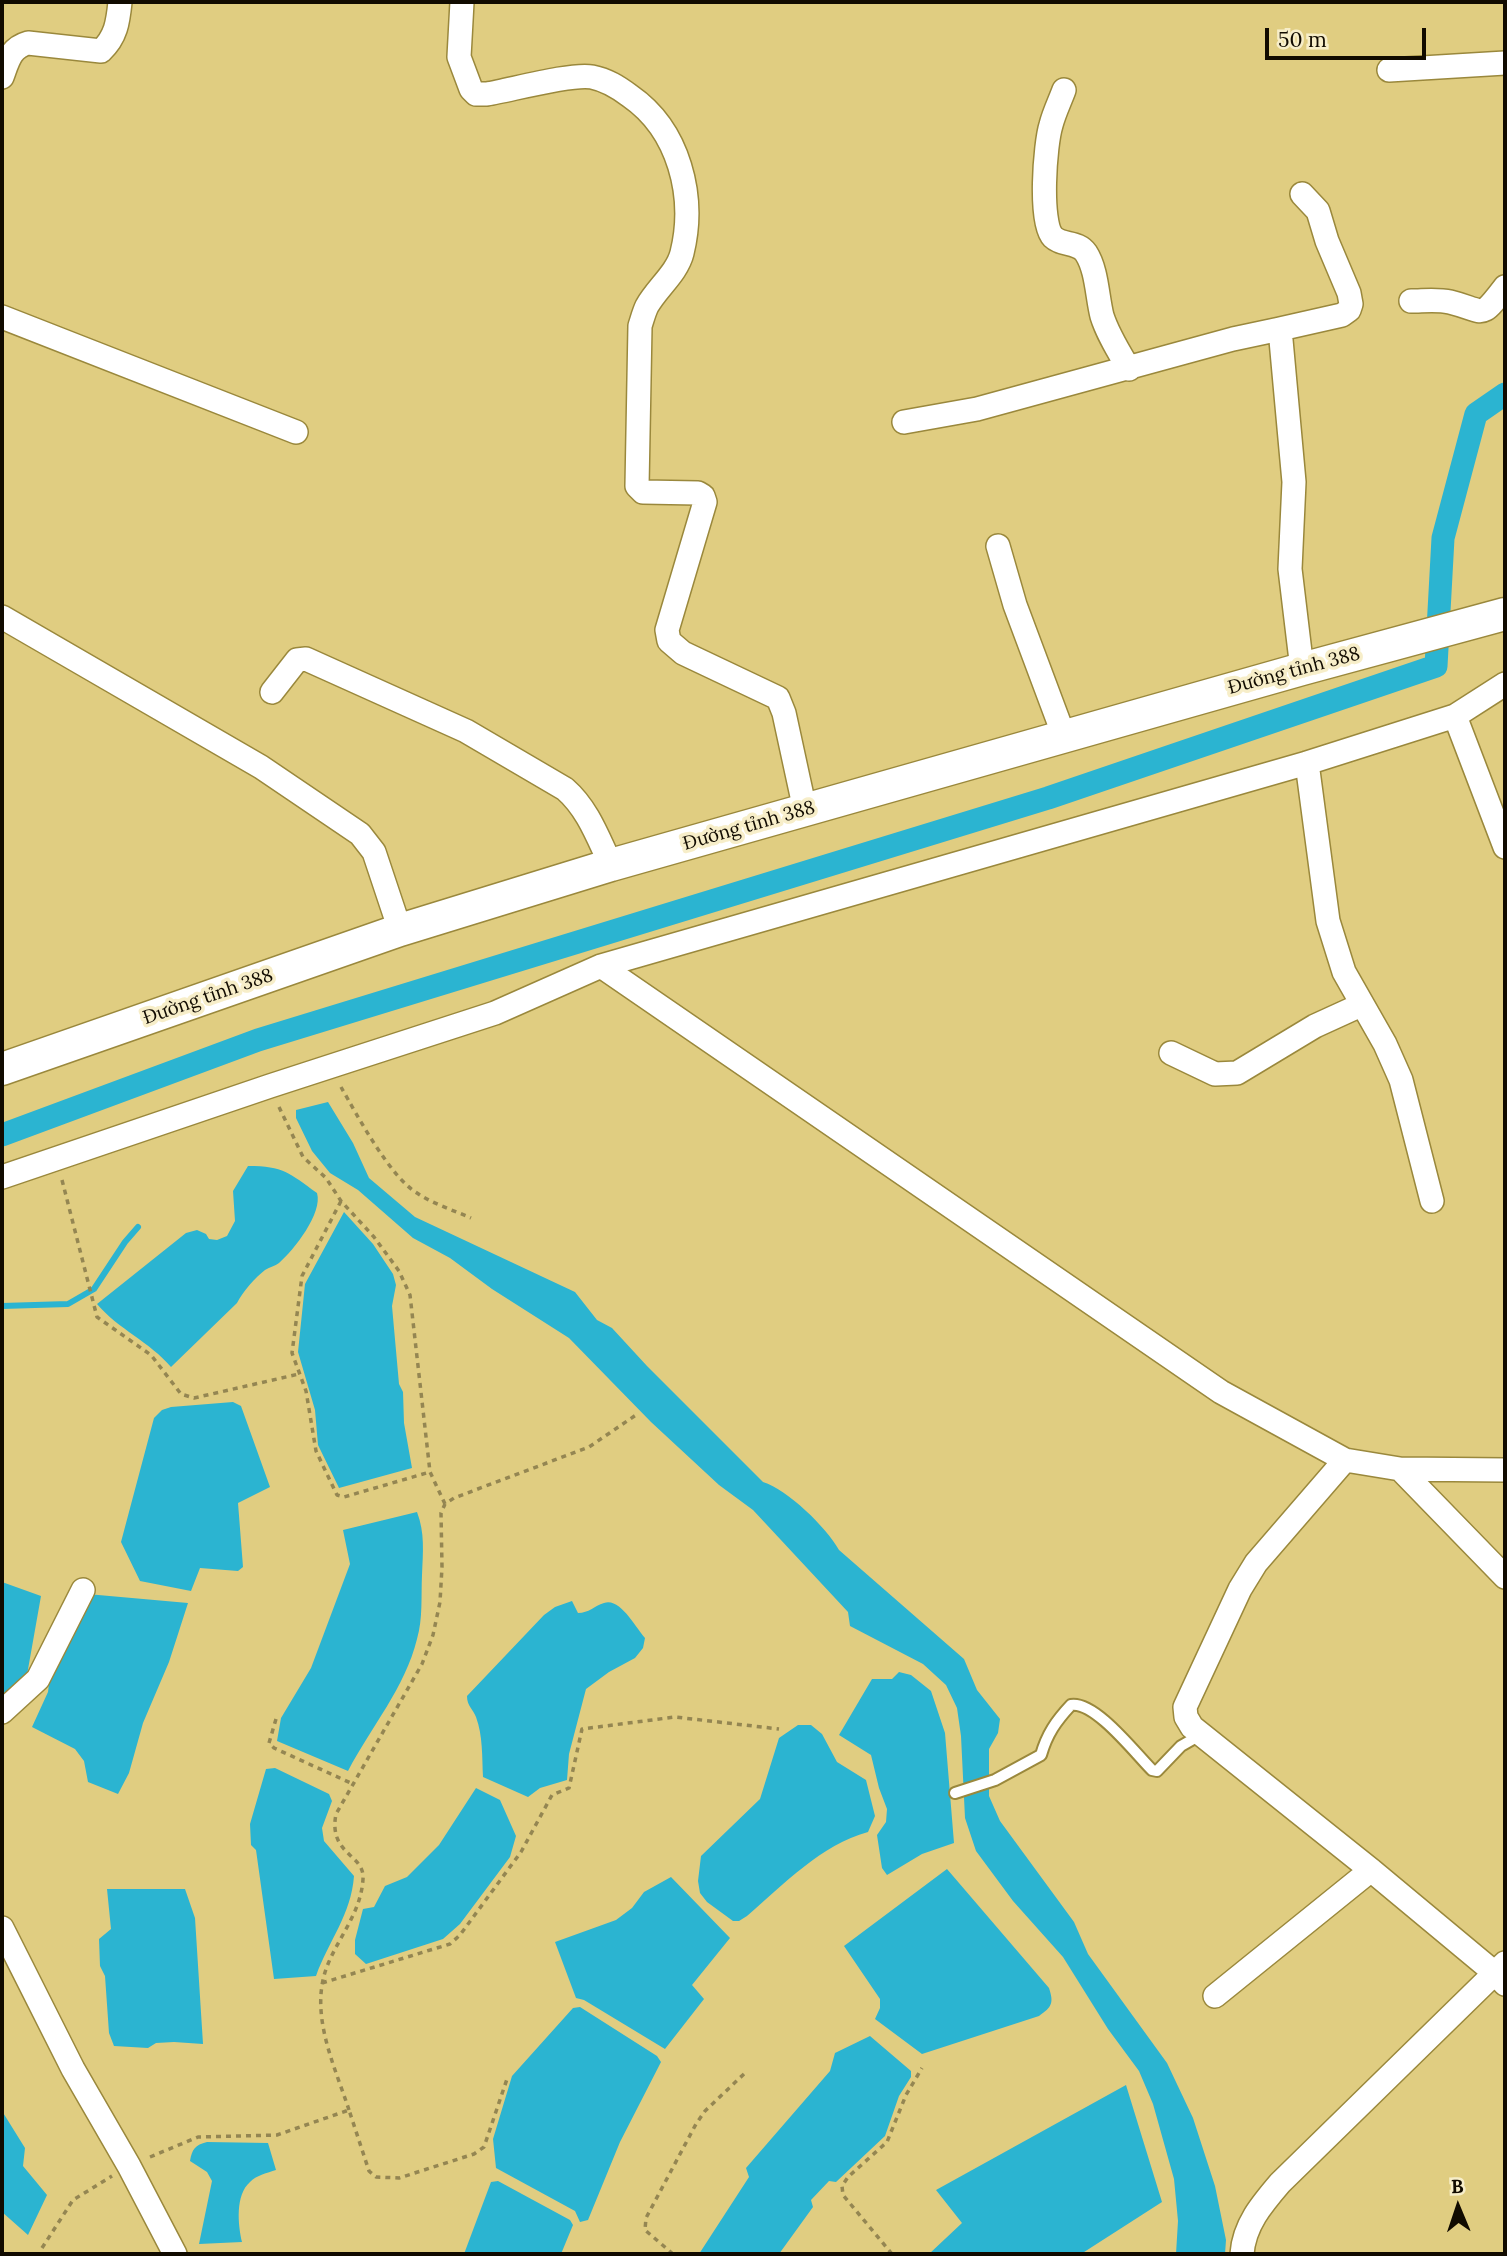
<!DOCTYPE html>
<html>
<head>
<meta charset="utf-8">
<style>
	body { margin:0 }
	#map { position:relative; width:1507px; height:2256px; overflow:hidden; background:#e0cd81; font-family:Lora,serif }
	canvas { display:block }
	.frame { position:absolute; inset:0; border:4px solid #110b00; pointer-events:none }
	.north { position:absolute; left:1423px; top:2172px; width:70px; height:70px; -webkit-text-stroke:5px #f7eec9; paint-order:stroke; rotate:358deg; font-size:19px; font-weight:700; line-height:28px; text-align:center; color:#110b00 }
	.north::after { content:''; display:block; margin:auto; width:24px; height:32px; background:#110b00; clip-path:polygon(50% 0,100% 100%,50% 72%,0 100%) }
	.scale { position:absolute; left:1265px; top:28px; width:161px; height:32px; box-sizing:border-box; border:4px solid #110b00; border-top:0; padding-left:9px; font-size:21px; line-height:24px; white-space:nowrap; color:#110b00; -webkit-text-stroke:5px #f7eec9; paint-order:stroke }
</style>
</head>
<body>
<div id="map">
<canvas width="1507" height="2256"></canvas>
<div class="frame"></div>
<div class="north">B</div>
<div class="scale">50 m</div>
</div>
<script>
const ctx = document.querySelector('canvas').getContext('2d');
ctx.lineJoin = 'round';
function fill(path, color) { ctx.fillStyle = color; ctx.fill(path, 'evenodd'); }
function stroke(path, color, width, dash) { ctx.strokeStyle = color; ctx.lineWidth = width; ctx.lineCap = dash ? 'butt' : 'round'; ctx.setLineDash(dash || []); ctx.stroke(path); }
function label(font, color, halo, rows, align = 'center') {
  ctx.font = font + ' Lora,serif'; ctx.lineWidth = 7; ctx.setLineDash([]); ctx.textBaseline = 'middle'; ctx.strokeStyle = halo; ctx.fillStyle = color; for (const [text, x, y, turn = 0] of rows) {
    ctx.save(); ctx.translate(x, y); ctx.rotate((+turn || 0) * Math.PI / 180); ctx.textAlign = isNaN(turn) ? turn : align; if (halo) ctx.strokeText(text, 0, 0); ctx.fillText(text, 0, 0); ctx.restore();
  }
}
const water = new Path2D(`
	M328,1102L353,1143L369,1178L415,1217L575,1292L597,1320L612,1328L647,1366L763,1482C788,1490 826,1527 839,1550L964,1659L977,1690L1000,1719L998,1733L989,1749V1796L1000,1821L1074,1922L1088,1954L1167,2063L1193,2118L1215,2186L1226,2240L1225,2254H1176L1178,2221L1174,2179L1153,2104L1139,2071L1108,2029L1063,1957L1013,1901L976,1851L965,1818L961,1736L957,1708L946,1685L923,1664L850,1626L848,1612L753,1510L719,1485L651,1422L569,1338L492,1289L450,1258L413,1238L358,1190L330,1173L312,1151L296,1118V1110Z
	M248,1166C284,1166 289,1173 317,1193C323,1213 294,1250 279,1263C275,1266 270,1267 265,1270C255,1278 243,1291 237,1303L171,1367C150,1342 118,1329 97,1304L186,1233L197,1230L206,1234L209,1239L217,1240L227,1236L235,1221L233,1191Z
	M344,1212L373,1244L393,1274L396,1285L392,1306L399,1384L403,1392L404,1423L412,1468L339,1488L318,1445L315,1410L298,1352L305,1284Z
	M233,1402L241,1406L270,1487L238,1503L243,1567L238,1571L200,1568L191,1591L140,1581L121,1542L154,1418L162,1410L171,1407Z
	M417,1512C425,1533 423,1552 422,1575C421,1596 423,1619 417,1639C405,1688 371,1727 348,1771L277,1741L281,1718L311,1668L350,1564L343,1530Z
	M2,1582L41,1596L27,1675L2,1703Z
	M87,1594L188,1603L169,1662L143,1723L129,1773L118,1794L88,1782L84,1761L75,1749L32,1727L48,1692L51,1667Z
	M572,1601L578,1613C589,1613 594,1606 604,1603C620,1597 636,1628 645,1638L643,1648L635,1658L609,1672L586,1689L569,1754L567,1780L540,1788L528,1797L483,1777C482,1757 483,1736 476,1717C473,1709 467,1706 467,1696L544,1615L555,1607Z
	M899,1672L911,1675L931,1691L945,1733L954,1843L922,1854L887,1875L882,1868L877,1835L886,1822L887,1809L879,1788L871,1755L839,1735L872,1679H892Z
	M798,1725H811L822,1734L837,1762L866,1780L875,1816L868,1832C821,1845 784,1884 747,1916L739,1921H733L707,1902L700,1893L698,1881L701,1856L760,1799L779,1738Z
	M275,1768L329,1794L332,1801L322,1828L324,1841L354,1876C351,1915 329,1940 316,1976L274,1979L256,1850L251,1845L250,1824L266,1769Z
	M476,1788L500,1800L516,1836L510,1857L460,1924L443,1939L366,1964L355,1954V1940L363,1909L374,1907L385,1886L407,1877L439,1845Z
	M947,1869L1049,1988C1054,2003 1052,2007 1039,2016L922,2054L875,2019L880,2008V1999L844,1946Z
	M671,1877L730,1938L692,1985L704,1999L665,2049L584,2000L576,1998L555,1942L616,1920L632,1908L644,1892Z
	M107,1889H185L195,1918L203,2044L174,2042L156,2043L148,2048L114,2046L109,2033L105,1976L100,1966L99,1939L111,1929Z
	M580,2007L657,2056L661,2062L620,2142L588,2220L580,2222L575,2211L496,2168L493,2139L512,2076L573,2008Z
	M870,2036L911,2071V2077L899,2096L885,2136L836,2182L829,2181L811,2200L813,2207L779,2254H699L749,2177L746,2168L830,2071L835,2053Z
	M1126,2085L1162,2202L1081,2254H929L962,2223L936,2190Z
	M2,2111L25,2148L23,2166L47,2195L28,2235L2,2212Z
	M207,2142L268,2143L276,2170C267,2173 257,2175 250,2182C235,2195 238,2225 242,2242L199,2244L212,2181L207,2172L190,2161C192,2149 195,2145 207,2142Z
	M498,2181L570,2220L573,2225L561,2254H464L491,2182Z`);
const stream = new Path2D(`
	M2,1306L68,1304L94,1289L125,1242L138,1227`);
const canal = new Path2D(`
	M2,1135L258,1040L1048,798L1436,666L1443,538L1476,414L1505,394`);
const path = new Path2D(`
	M341,1087C357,1115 390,1177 417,1193C433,1204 453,1210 471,1218
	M279,1107L303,1157L326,1178L341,1201L374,1237L399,1271L410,1295L430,1472L445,1504
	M62,1180L97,1317L151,1355L181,1394L194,1398L299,1374
	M341,1201L302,1276L292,1353L306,1391L316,1451L337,1495L344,1497L430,1472
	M276,1719L269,1743L274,1748L353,1784
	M322,1983L450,1944L460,1935L521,1852L552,1795L569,1788L582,1729L675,1717L779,1729
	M349,2110C334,2064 308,2012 328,1964C340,1935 361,1912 363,1879C365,1854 328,1855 336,1814L422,1664L433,1635L440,1602L442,1567L441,1513L445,1504L454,1498L589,1447L636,1415
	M150,2157L198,2137L277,2135L349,2110L369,2171L376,2177L399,2178L474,2154L484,2147L507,2079
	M42,2248L73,2200L112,2176
	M673,2254L645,2230L646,2218L696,2124L705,2111L746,2072
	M892,2254L843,2195L842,2186L848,2177L887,2142L906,2095L922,2068`);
const service = new Path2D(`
	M955,1793L995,1780L1041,1755C1047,1734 1056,1721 1071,1705C1095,1701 1135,1753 1152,1770L1157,1771L1181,1746L1195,1738`);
const minor = new Path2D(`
	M462,2L459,57L471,89L476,94H487C511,90 572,73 592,77C607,80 618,87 630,96C679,130 696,196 682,253C677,273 657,288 647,306C644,312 642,320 640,326L637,486L643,492L698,493L703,496L705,502L667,630L669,641L683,653L778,698L784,713L805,810
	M1389,70L1505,63
	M2,77C8,61 10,48 28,43L101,51C116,37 118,22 120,2
	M1064,90C1060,101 1054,113 1051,125C1045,144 1039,223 1053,237C1062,246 1078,241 1086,253C1097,270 1097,296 1102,316C1108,335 1119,352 1129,369
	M1302,194L1318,211L1327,241L1349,293L1351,304L1349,310L1342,315L1280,329L1294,482L1290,569L1302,669
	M1411,301C1423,301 1437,299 1450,302C1486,311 1479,321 1505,287
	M2,317L296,432
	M904,422L977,409L1233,339L1280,329
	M998,546L1015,605L1064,736
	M2,617L261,767L360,834L374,852L400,930
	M1505,684L1455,716L1505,847
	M272,692L297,660L306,659L466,731L565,789C588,809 598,838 611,865
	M1307,763L1328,921L1344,972L1385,1044L1401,1080L1432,1201
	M601,966L1221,1392L1345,1460
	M1171,1053L1215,1074L1237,1073L1315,1026L1361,1005
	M2,1177L270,1086L495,1013L601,966L1307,763L1455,716
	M1400,1469L1505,1577
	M1505,1470L1400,1469L1345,1460L1256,1563L1240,1589L1185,1707L1186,1717L1192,1727L1371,1870L1496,1974L1505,1984
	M2,1712L38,1679L83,1590
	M2,1928L73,2069L129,2166L175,2254
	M1215,1996L1371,1870
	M1242,2254C1244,2225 1262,2204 1280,2183L1505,1963`);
const secondary = new Path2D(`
	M2,1069L400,930L611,865L1302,669L1505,614`);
const streetNames = [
	["Đường tỉnh 388",1294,671,-15],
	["Đường tỉnh 388",749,826,-16],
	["Đường tỉnh 388",208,997,-19]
];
fill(water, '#2bb4d1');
stroke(stream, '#2bb4d1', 6);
stroke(canal, '#2bb4d1', 23);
stroke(service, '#9a883c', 14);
stroke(minor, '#9a883c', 26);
stroke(secondary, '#9a883c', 35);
stroke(path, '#948652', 3.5, [5, 5]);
stroke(service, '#fff', 10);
stroke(minor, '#fff', 23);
stroke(secondary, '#fff', 32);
label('19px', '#110b00', '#f7eec9', streetNames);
</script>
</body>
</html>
